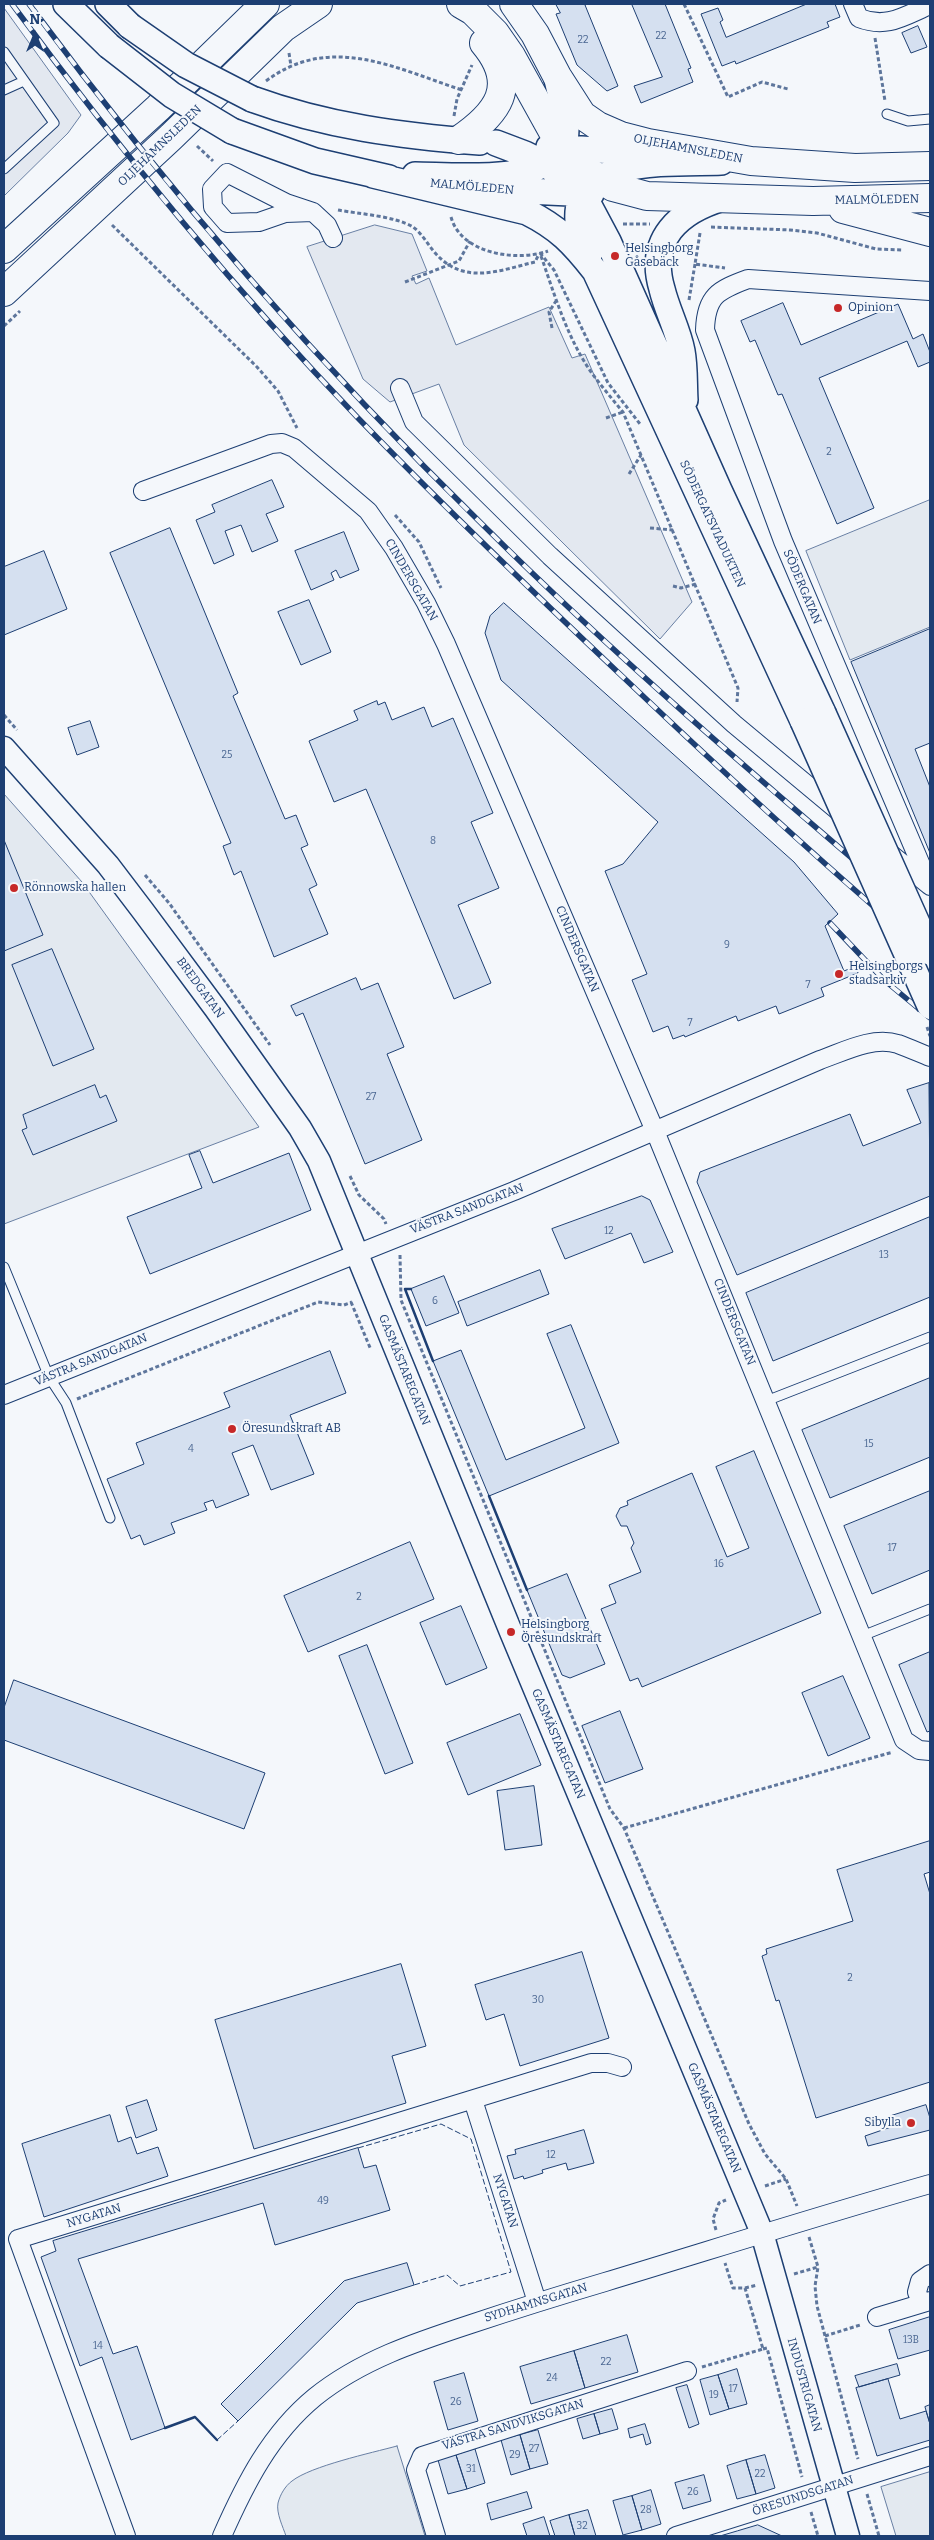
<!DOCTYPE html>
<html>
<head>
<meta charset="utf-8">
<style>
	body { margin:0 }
	#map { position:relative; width:934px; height:2540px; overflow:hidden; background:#f4f7fb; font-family:Bitter,serif }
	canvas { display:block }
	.frame { position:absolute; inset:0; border:5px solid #1d3f73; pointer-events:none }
	.north { position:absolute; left:10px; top:10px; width:50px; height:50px; -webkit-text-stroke:4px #f4f7fb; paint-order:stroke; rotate:0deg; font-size:14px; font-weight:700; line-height:20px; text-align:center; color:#1d3f73 }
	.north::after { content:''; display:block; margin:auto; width:18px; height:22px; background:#1d3f73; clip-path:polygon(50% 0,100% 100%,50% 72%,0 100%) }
</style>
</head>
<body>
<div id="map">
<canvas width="934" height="2540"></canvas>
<div class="frame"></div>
<div class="north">N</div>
</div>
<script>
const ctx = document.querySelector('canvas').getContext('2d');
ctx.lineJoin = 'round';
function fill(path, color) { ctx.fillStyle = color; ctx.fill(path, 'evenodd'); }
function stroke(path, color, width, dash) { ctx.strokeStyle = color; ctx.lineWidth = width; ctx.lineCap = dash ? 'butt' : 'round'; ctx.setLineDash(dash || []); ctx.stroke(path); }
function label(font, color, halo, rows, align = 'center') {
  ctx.font = font + ' Bitter,serif'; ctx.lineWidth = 4; ctx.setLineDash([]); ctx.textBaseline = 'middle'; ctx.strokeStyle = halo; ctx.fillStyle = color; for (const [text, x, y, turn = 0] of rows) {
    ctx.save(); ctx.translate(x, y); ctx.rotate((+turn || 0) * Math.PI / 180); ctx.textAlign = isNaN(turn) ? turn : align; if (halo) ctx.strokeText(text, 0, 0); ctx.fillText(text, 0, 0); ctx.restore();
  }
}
const green = new Path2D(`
	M930,500V627L850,660L806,551Z
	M4,794L82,882L259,1127L4,1224Z
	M397,2446L425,2536H286C283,2527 276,2513 278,2503C280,2495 285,2486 292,2481C311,2466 371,2453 397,2446Z
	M930,2472V2536H896L881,2487Z`);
const parking = new Path2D(`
	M4,8L81,115L68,133L4,196Z
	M375,225L412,234L427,271L412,276L416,284L429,278L456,345L549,307L572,358L585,354L692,602L660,639L464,445L439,384L390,402L363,379L307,247Z`);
const building = new Path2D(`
	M556,4H588L585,5L618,86L607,91L577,65L556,14L560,13Z
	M632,4H665L691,68L688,69L693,82L641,103L634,86L662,77Z
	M807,4H835L840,17L827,22L829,27L736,64L735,61L722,66L701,14L718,8L723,20L720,22L726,37Z
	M918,26L927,47L911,53L902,33Z
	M783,303L801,345L898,304L913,339L923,334L930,352V362L918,367L907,341L819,378L874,508L837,524L782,394L778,395L755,340L750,342L741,321Z
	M272,480L284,507L266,514L278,541L252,552L241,525L225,531L234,555L214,564L196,520L215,512L212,505Z
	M170,528L238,693L233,696L285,819L296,815L308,845L301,848L317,885L309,889L328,934L274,957L241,871L234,875L223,846L231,843L110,553Z
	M344,532L359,570L340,578L336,570L331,573L334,580L311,590L295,551Z
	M44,551L67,609L4,635V567Z
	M309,600L331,652L301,665L278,612Z
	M504,603L794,862L838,914L825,926L844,971L856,966L858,973L821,988L824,996L779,1014L776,1006L738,1021L736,1016L685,1037L684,1035L673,1039L668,1026L653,1032L632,980L647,974L605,871L623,864L658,822L501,680L485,633L490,616Z
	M930,629V743L915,749L930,787V853L851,662Z
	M377,701L378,705L385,702L392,720L424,707L432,727L453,718L493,813L471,822L499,888L458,905L491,983L454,999L366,789L334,802L309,741L358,720L354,711Z
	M90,721L99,747L77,755L68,728Z
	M4,840L43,935L4,951Z
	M52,949L94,1049L53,1066L12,965Z
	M356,978L361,990L378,983L404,1047L387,1054L422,1140L365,1164L303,1013L296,1016L291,1006Z
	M929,1083L930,1196L737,1275L697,1182L700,1172L850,1114L863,1146L921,1123L907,1090Z
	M95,1085L100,1098L106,1095L117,1121L33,1155L22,1130L27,1128L23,1115Z
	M200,1151L213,1183L289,1153L311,1210L150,1274L127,1217L202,1188L189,1155Z
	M642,1196L650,1200L673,1252L644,1263L631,1233L565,1259L552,1229Z
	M930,1217V1297L773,1361L746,1293Z
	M540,1270L549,1294L467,1326L458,1302Z
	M444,1276L459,1313L426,1326L411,1289Z
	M571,1325L619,1443L489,1496L433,1361L461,1350L506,1460L585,1428L547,1334Z
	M330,1351L346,1393L290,1415L314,1474L271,1490L253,1445L232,1453L249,1495L216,1508L213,1500L204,1503L207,1510L171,1523L175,1533L144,1545L140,1535L131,1539L107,1479L144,1464L136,1443L230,1407L224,1393Z
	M930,1378V1457L830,1498L802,1430Z
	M754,1451L821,1613L642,1687L638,1678L630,1681L601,1609L616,1603L609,1585L641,1572L631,1548L634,1543L627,1526H621L616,1516L620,1508L628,1505L627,1501L692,1473L727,1557L749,1548L716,1467Z
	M930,1491V1570L872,1594L844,1526Z
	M410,1542L434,1599L308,1652L284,1596Z
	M567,1574L605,1664L570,1678L562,1675L527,1590Z
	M461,1606L487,1668L446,1685L420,1623Z
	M367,1645L413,1763L385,1774L339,1656Z
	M930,1652V1731L927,1732L899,1665Z
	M843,1676L870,1738L828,1756L802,1693Z
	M14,1680L265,1773L244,1829L4,1740V1708Z
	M620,1711L643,1769L605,1783L582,1726Z
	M520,1714L541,1765L468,1795L447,1743Z
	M534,1786L542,1845L505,1850L497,1791Z
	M930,1841V1872L924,1874L930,1894V2082L816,2118L779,2000L776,2001L762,1956L767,1954L766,1949L853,1921L837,1870Z
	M582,1952L609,2038L520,2066L504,2014L486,2020L475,1985Z
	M401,1964L426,2046L392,2056L406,2103L254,2149L215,2020Z
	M147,2100L157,2130L136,2138L126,2107Z
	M926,2105L930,2118V2130L868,2146L865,2136L891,2127L888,2117Z
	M110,2115L118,2142L131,2137L137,2154L158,2147L168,2176L44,2217L22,2144Z
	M584,2130L594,2163L568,2170L566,2163L542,2170L543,2173L524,2179L523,2176L514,2179L507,2156L516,2154L515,2150Z
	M358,2148L364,2168L376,2165L390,2210L275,2245L263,2203L78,2259L113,2354L137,2346L165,2428L131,2440L102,2357L80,2366L41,2257L56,2251L53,2241Z
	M407,2263L414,2285L357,2303L238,2421L221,2404L344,2281Z
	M930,2317V2350L898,2359L889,2330Z
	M627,2335L638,2372L585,2388L574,2351Z
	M574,2351L585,2388L531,2404L520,2367Z
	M897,2364L900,2375L859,2387L855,2376Z
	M737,2369L747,2404L729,2409L718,2375Z
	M464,2373L478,2421L448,2430L434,2382Z
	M718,2375L729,2409L710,2415L700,2380Z
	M888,2379L900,2419L926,2411L930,2424V2440L877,2456L856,2388Z
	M687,2385L699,2424L689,2428L676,2388Z
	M930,2405V2424L925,2407Z
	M612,2409L618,2429L600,2434L594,2414Z
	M594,2414L600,2434L583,2439L577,2419Z
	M645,2424L651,2443L646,2445L643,2434L630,2438L628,2429Z
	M538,2430L548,2464L530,2469L520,2435Z
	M520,2435L530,2469L511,2475L501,2440Z
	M475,2449L485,2483L467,2489L456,2455Z
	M456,2455L467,2489L448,2494L438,2460Z
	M765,2455L775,2488L756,2494L746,2460Z
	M746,2460L756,2494L737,2499L727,2466Z
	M704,2475L711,2501L683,2509L675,2483Z
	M651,2490L661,2524L642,2530L632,2496Z
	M527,2492L532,2508L491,2520L487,2504Z
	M632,2496L642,2530L623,2535L613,2501Z
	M588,2510L596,2536H575L569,2515Z
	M569,2515L575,2536H555L550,2521Z
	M544,2517L550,2536H527L523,2524Z
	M758,2525L782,2536H720L737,2531Z`);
const path = new Path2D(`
	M684,4L728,97L762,82L788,89
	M875,38L885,101
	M289,53L291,66
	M266,81C330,33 395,68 462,90
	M454,116L457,99L472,65
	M197,146L213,161
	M338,210C359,214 395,216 413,227C423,234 429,247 438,256C466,285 501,270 535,262L539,254
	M451,217C461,254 517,262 548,251
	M623,224H650
	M112,225L257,367L278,391L297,428
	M711,227L790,230L817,233L876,249L902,250
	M700,233L695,264L725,268
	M540,253L554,270L608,383L640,424
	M541,256C555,296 568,341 594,376C603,388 613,400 623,412L738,688L737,702
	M405,282L459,261L470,241
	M689,300L695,264
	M4,326L20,311
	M552,328L549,312L556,301
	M606,418L623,412
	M629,474L641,455
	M395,515L419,542L441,588
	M650,528L673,530
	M673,586L681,588L696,584
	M4,715L17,730
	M145,875L169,903L270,1045
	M350,1176L359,1195L384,1219L386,1224
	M400,1255L401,1300L610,1809L624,1828L749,2124L765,2154L786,2179L797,2206
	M351,1302L371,1350
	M77,1399L318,1302L344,1305L352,1302
	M624,1828L893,1752
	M765,2186L786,2179
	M716,2230L713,2219L719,2203L726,2200
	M809,2237L818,2267L815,2286L817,2306L858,2459
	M794,2274L818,2267
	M745,2288L757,2285
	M825,2336L860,2325
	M763,2349L767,2348L802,2477
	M702,2367L763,2349L745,2288H733L725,2263
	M867,2494L879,2536
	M811,2512L818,2536`);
const service = new Path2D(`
	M4,52L54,123L4,169
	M4,90L24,81
	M887,114L908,121L930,119
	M4,1267L49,1377L66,1403L110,1518
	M766,1401L930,1337
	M862,1636L930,1609`);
const minor = new Path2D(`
	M853,4L859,18C887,29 904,16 930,5
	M313,212L285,213L259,222L227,223L213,207L212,189L227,173L286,203L313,212L327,225L333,238
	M930,291L748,279C718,290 706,296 705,330L783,541L930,886
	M400,388L414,422L550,556L734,724L842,814
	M143,491L271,444L282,443L294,448L368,511L394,548L426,603L446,644L655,1131L904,1740L919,1750L930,1751
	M887,851L929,885
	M4,1395L514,1191L820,1060C843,1052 872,1036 898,1044C909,1048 920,1053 930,1057
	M473,2100L537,2302
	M921,2303L917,2292L920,2281L930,2274
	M877,2317L930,2301
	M126,2536L18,2239L591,2063H608L622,2067
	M222,2536C245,2484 270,2434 315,2397C361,2360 416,2342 471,2324C516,2309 561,2295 605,2282C714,2249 821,2215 930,2184
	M436,2536L416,2470L422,2456L687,2371
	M676,2536L930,2456`);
const tertiary = new Path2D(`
	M4,748L108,865L143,911L215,1008L300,1128L319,1161L511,1632L762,2233L848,2536`);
const secondary = new Path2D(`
	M66,4L109,46
	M108,4L130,26
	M252,99C326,126 401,136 480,142
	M232,131L315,161L389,178
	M496,143L525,154L545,164L568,180L583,194L608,241L719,490L823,713
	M549,147L662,154
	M373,175L527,212C559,228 573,243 595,271L803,721
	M415,175C451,175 543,185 562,148C572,128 561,99 557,79
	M484,189L591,194
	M589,255C584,244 579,233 578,221C573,154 678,164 721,162
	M685,400C684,384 685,367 682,351C678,330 667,310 662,289C647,239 679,211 723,198`);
const trunk = new Path2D(`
	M461,4L473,11L495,33L511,56L562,148L584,169L613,187L647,196L813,201L930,198
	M514,4L535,34L557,76L582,115L598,126L621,136L648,143L751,161L855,168L930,166
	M459,140C497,114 520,86 484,43
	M843,209L930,232
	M4,249L158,108L265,4
	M4,292L171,137L283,28L318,4`);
const rail = new Path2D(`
	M12,4C118,148 233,288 358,418C444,507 534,593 624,678C724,773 825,866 930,955
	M29,4C167,190 319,365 485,527C626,667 779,796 930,925
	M830,923L884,980L930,1018`);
const pathBridge = new Path2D(`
	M927,1027L930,1036`);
const secondaryBridge = new Path2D(`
	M130,26L186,65L252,99
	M109,46L172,95L232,131
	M823,713L930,952
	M803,721L930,1006`);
const fence = new Path2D(`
	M358,2148L441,2124L471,2139L511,2272L460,2286L447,2275L414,2285
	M217,2440L238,2421`);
const wall = new Path2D(`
	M411,1289H405L433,1361
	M489,1496L527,1590
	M165,2428L195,2417L217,2440`);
const markers = [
	[615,256,5,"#c62828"],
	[838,308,5,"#c62828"],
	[14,888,5,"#c62828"],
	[839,974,5,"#c62828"],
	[232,1429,5,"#c62828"],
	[511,1632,5,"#c62828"],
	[911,2123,5,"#c62828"]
];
const numberNames = [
	["22",661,36],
	["22",583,40],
	["2",829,452],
	["25",227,755],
	["8",433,841],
	["9",727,945],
	["7",808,985],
	["7",690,1023],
	["27",371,1097],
	["12",609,1231],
	["13",884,1255],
	["6",435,1301],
	["15",869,1444],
	["4",191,1449],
	["17",892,1548],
	["16",719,1564],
	["2",359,1597],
	["2",850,1978],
	["30",538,2000],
	["12",551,2155],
	["49",323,2201],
	["13B",911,2340],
	["14",98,2346],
	["22",606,2362],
	["24",552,2378],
	["17",733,2389],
	["19",714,2395],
	["26",456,2402],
	["27",534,2449],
	["29",515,2455],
	["31",471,2469],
	["22",760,2474],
	["26",693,2492],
	["28",646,2510],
	["32",582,2526]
];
const streetNames = [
	["OLJEHAMNSLEDEN",160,146,-44],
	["OLJEHAMNSLEDEN",688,149,11],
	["MALMÖLEDEN",472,187,5],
	["MALMÖLEDEN",877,200,-1],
	["SÖDERGATSVIADUKTEN",712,524,65],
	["CINDERSGATAN",411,580,60],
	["SÖDERGATAN",802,587,67],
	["CINDERSGATAN",577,949,67],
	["BREDGATAN",200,988,54],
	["VÄSTRA SANDGATAN",467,1209,-21],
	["CINDERSGATAN",734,1322,68],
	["VÄSTRA SANDGATAN",91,1360,-22],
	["GASMÄSTAREGATAN",404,1370,68],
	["GASMÄSTAREGATAN",558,1744,67],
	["GASMÄSTAREGATAN",714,2118,67],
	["NYGATAN",505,2201,72],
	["NYGATAN",94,2216,-17],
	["SYDHAMNSGATAN",536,2303,-17],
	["INDUSTRIGATAN",804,2385,74],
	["VÄSTRA SANDVIKSGATAN",513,2425,-17],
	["ÖRESUNDSGATAN",803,2496,-18]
];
const poiNames = [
	["Helsingborg",625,249],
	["Gåsebäck",625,263],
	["Opinion",848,308],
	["Rönnowska hallen",24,888],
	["Helsingborgs",849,967],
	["stadsarkiv",849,981],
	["Öresundskraft AB",242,1429],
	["Helsingborg",521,1625],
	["Öresundskraft",521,1639],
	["Sibylla",901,2123,"right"]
];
fill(green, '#e3e9f0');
stroke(green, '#687fa3', 1);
fill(parking, '#e3e8f0');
stroke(parking, '#687fa3', 1);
fill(building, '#d5e0f0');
stroke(building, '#1d3f73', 1);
stroke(service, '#1d3f73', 11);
stroke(minor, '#1d3f73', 20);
stroke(tertiary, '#1d3f73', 25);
stroke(secondary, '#1d3f73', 28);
stroke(trunk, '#1d3f73', 30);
stroke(path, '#5e769c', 3, [4, 2.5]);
stroke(service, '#f4f7fb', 9);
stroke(minor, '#f4f7fb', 18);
stroke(tertiary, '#f4f7fb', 22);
stroke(secondary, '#f4f7fb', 25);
stroke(trunk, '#f4f7fb', 28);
stroke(rail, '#1d3f73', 5.5);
stroke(rail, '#f4f7fb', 4, [11]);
stroke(secondaryBridge, '#1d3f73', 28, []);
stroke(pathBridge, '#5e769c', 3, [4, 2.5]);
stroke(secondaryBridge, '#f4f7fb', 25);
stroke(fence, '#1d3f73', 1, [6, 2.5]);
stroke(wall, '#1d3f73', 2.5);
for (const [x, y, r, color] of markers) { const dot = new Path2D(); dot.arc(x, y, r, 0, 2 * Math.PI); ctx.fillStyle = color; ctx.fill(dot); stroke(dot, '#f4f7fb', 2); }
label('10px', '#4b6792', null, numberNames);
label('12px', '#1d3f73', '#f4f7fb', streetNames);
label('12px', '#1d3f73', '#f4f7fb', poiNames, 'left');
</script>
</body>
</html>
